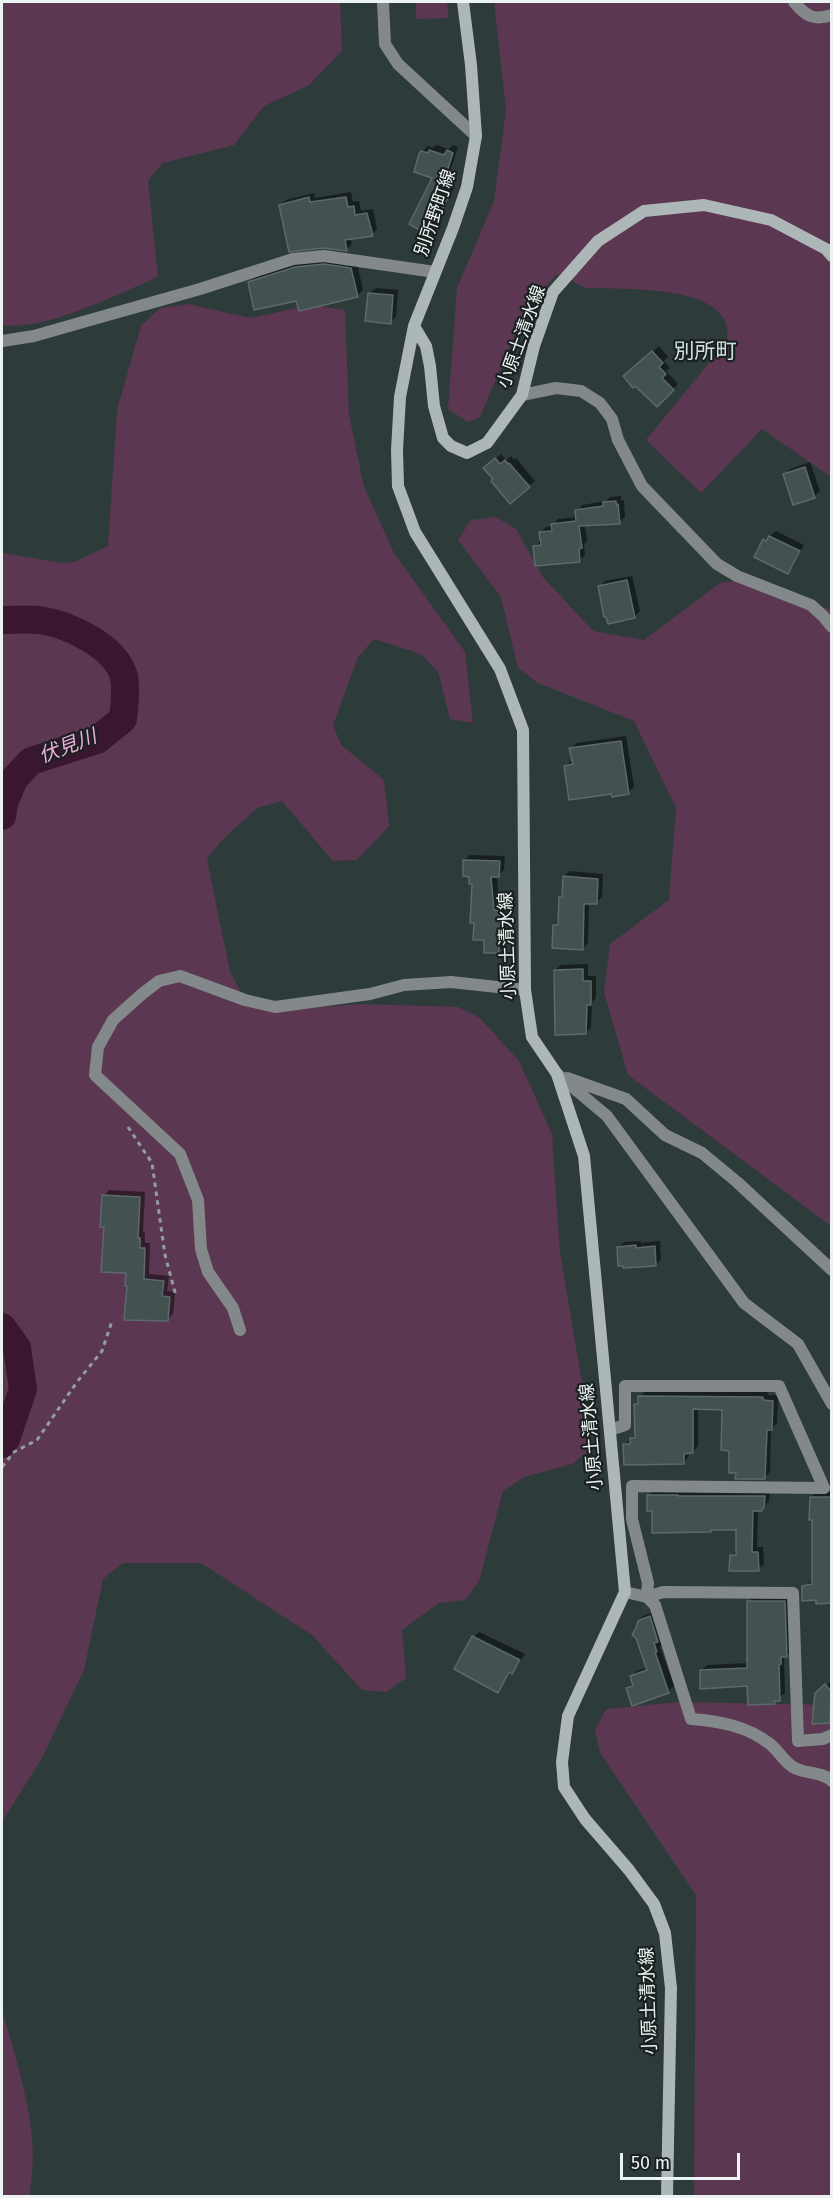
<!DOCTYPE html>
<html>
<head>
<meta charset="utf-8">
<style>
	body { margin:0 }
	#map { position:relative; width:833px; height:2198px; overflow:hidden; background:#2e3b3b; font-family:"Fira Sans",sans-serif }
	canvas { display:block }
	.frame { position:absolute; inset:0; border:3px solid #ebf3f3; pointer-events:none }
	.scale { position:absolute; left:620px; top:2153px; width:120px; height:27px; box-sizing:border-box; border:3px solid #ebf3f3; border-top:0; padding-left:8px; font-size:18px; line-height:21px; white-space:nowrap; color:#ebf3f3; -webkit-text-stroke:4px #1b2121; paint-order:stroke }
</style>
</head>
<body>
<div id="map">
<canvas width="833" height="2198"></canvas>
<div class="frame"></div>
<div class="scale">50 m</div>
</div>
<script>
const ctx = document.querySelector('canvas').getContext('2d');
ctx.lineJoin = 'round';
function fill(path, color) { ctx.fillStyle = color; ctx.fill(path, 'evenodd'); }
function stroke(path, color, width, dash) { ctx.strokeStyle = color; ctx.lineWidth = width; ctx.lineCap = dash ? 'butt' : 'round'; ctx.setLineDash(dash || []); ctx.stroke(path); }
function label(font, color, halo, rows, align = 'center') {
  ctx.font = font + ' "Fira Sans","Noto Sans JP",sans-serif'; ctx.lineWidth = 4.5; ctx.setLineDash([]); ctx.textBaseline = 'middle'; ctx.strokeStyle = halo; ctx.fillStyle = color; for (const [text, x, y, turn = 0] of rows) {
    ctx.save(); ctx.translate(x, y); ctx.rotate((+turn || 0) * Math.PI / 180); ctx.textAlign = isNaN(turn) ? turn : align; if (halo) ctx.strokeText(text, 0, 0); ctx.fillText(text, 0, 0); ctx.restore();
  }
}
const green = new Path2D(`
	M2,2H340L342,51L309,85L264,106L234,145L163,163L148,180L158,277C118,294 43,332 2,325Z
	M416,2H447L449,18L416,19Z
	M494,2H831V477L762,429L701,493L646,440L727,341C737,282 622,290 585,288L575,283L568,274L556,275L524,313L480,417L468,422L448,409L457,288L494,201L506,110Z
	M188,304L250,318L312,305L345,310L349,415L364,487L394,553L465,652L473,723L450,719L438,672L421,654L374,639L358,657L333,725L341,745L384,780L389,826L357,860L333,861L282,801L257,808L221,841L207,859L230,972L242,994L288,1010L360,1004L458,1007L480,1018L519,1061L552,1134L560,1253L593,1448L572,1464L524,1477L503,1491L479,1581L465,1600L439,1603L402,1630L406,1678L386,1692L362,1690L312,1635L201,1563H123L103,1579L84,1670L42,1758L2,1822V553L62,563L74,562L108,546L117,410L141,326L160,308Z
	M496,517L516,529L542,576L593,631L644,640L720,583L745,580L831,610V1226L628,1075L604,992L610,944L669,900L676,808L634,721L538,683L518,668L501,597L458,540L471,520Z
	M679,1702L831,1705V2196H694L696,1895L600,1753L595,1730L606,1709Z
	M2,2010C19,2071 42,2133 29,2196H2Z`);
const shadow = new Path2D(`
	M436,145L449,149L453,145L458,147L446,184L454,188L434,227L429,233L434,177L422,152L428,146L433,148Z
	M351,192L353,202L359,201L361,211L373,209L377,229L372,234L350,238L352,244L347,249L280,205L286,200L314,193L315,198Z
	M330,259L357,263L363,290L357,296L297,299L249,283L255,277L302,262Z
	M376,288L398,290L396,317L390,322L370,293Z
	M659,346L668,357L664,361L670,368L666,371L678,384L657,405L630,371Z
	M501,454L506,460L511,456L514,460L516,458L535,481L529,486L495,479L491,463Z
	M810,462L820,491L814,496L785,474L790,469Z
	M621,496V500H624L625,517L619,522L585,525L587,541L584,544L585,555L580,560L535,547L540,541L541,532L546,527L552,526L558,519L577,517V511L582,505L606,501L610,497Z
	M776,531L804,545L793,567L787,572L764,540Z
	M632,576L640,611L634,617L600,587L605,581Z
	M626,736L634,787L628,793L565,766L573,760L571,748L577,743Z
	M470,855L505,856L504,870L497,876L499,905L505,906L504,946L498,952L485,939L474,883L464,861Z
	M570,871L603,874L602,897L596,903L589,902L588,943L582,949L555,926L560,921V897L563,895L564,876Z
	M588,964V976H596V998L592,1002L591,1027L586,1033L555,970L561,965Z
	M109,1190L145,1192L143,1232L145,1233V1243H150L149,1274L169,1276L167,1291L175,1292L173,1314L167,1320L128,1272L105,1226L104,1196Z
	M641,1241V1243L660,1241L661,1259L656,1265L619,1247L624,1242Z
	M645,1391L768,1392V1395H778L777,1423L771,1429L770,1472L764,1478L737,1471L730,1449L723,1409L698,1408V1446L693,1452H689V1456L684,1462L624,1445L636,1434V1405Z
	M654,1490L770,1491L769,1501L761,1510H758L757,1547H763L764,1564L758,1569L731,1556L737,1550L738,1528H713L710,1531L654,1510L649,1495Z
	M817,1492H832V1602H817V1598L803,1587L813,1580L814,1518L811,1497Z
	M754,1596H790L792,1650L784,1659L785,1693L774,1702L748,1685L701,1671L707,1665L748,1663V1602Z
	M655,1612L662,1645L660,1647L674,1686L668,1692L627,1689L633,1683L631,1676L637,1671L648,1667L639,1621L645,1615Z
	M479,1632L525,1654L518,1666L511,1671L498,1691L474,1637Z
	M832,1681V1720L830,1722L820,1691Z`);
const river = new Path2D(`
	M2,620C14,620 27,619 39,620C68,624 116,646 124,677C127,691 124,706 123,719L97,740L31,761L14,779L4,803L2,816
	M2,1327L17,1348L23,1389L6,1439L2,1444`);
const building = new Path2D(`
	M429,150L444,155L447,150L453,153L441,190L450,194L429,235L409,224L432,178L414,172L419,154L421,151L428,153Z
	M309,197L310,202L346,197L348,207L354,206L355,215L367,213L373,236L345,240L347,251L323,248L289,252L279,205Z
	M324,264L351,268L358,297L299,311L296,301L254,310L248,282L295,267Z
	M368,293L393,295L391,324L365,321Z
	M652,351L663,363L659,367L666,374L662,378L674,390L657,407L635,386L633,388L623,376Z
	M495,458L500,464L505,460L508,464L509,463L530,487L510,504L491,481L493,479L483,468Z
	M805,467L815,498L793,505L783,474Z
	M616,501V505L618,504L620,524L579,526L582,548L579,549L580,562L535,566L533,546L541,545L539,532L552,531L551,524L576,521L575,510L603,506V502Z
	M769,536L800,551L788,574L754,557L763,539L766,541Z
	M627,580L635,618L608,624L606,617H604L598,586Z
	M621,741L629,794L612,797L611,794L569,800L564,766L573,764L569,748Z
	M463,860L500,861L499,877H491L494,910L500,911L499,953H484V940H473L474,923H470L472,884H469V877L463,876Z
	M563,876L598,879L597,904H584L583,950L552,948L553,925H558L559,897H562Z
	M583,969V981H591V1005H587L586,1034L555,1035L554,970Z
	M102,1195L140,1197L138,1238H140V1248H145L144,1279L164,1281L162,1296L170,1297L168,1321L124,1320L127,1286H125L126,1273L101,1272L104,1227H100Z
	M636,1245V1248L655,1246L656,1266L623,1268V1266H618L617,1247Z
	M638,1396L763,1397V1400L773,1401L772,1430H767L765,1479H735L736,1473H729V1451L721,1450L722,1410L693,1409V1453L684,1454V1464L624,1465L623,1444H630V1438H635L634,1404H638Z
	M647,1495H678V1496H765L764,1508H762V1511H753L752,1552H758L759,1571H729L730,1555H736V1530H711V1532L652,1533V1511H647Z
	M810,1497H831V1603L816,1604V1600L802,1601V1586L812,1584V1520H809Z
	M747,1601H785L787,1657H781V1664L779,1665L780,1701H774L775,1704L748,1705L747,1686L700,1689V1670L747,1668Z
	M650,1616L658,1642L654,1643L657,1652H655L669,1693L632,1706L626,1688L633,1686L630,1676L647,1670L636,1638L632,1635L636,1628L638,1621Z
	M472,1636L520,1660L512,1674L509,1672L498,1693L454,1669Z
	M825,1684L831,1691L830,1723L812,1724L815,1693Z`);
const path = new Path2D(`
	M128,1127L152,1163L165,1255L176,1296
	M2,1467L14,1452L37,1440L77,1382L102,1351L112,1321`);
const minor = new Path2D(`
	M794,2C806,16 813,21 832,15
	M2,341L34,336L83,322L200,289L293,259L324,256L435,272
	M522,395L556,388L581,391L600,403L612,419L618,440L642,486L717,564L737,576L811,605L823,616L832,627
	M557,1074L607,1116L744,1303L798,1344L832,1404
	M567,1078L626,1099L665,1135L702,1153L737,1182L832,1270
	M240,1330L233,1308L208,1272L201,1249L198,1200L180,1154L95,1075L98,1047L113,1020L142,994L159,981L180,976L245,1000L275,1007L370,994L404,985L451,982L525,990
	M610,1430L625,1425V1386H779L824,1488L632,1486V1519L648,1583L647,1597L625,1592
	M647,1597L663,1592L793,1593L798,1741L823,1739L832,1735
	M647,1597L655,1605L691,1719C719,1721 747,1726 770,1744C779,1751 786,1765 797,1769C809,1774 822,1772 832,1781`);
const tertiary = new Path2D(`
	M383,2L385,44L398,64L476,136`);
const secondary = new Path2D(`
	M463,2L471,65L476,136L467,187L453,228L414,326L400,397L397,450L398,486L415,532L500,669L523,730L525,990L532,1037L557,1074L584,1156L625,1592L568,1716L562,1762L564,1787L585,1819L629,1870L654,1904L665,1933L671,1988L667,2196
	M414,326L426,346L430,366L434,406L443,438L451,446L467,453L487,443L522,395L534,346L553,292L598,241L644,211L704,205L771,220L826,249L832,256`);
const streetNames = [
	["別所野町線",436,213,-71],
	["小原土清水線",522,337,-70],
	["小原土清水線",508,946,-92],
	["小原土清水線",592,1437,-95],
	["小原土清水線",649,2001,-92]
];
const waterNames = [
	["伏見川",68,747,-21]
];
const quarterNames = [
	["別所町",705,352]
];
fill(green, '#5c3751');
fill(shadow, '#0007');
stroke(river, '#3a1731', 28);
fill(building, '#435151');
stroke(building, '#5c6a6b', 1.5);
stroke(path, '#949e9e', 3, [4.5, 4.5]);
stroke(minor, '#83898a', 12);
stroke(tertiary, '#83898a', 12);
stroke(secondary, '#adb7b7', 12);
label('18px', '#ebf3f3', '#1b2121', streetNames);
label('italic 20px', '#efaddb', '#1b2121', waterNames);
label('21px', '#d1e1e1', '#1b2121', quarterNames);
</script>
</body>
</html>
